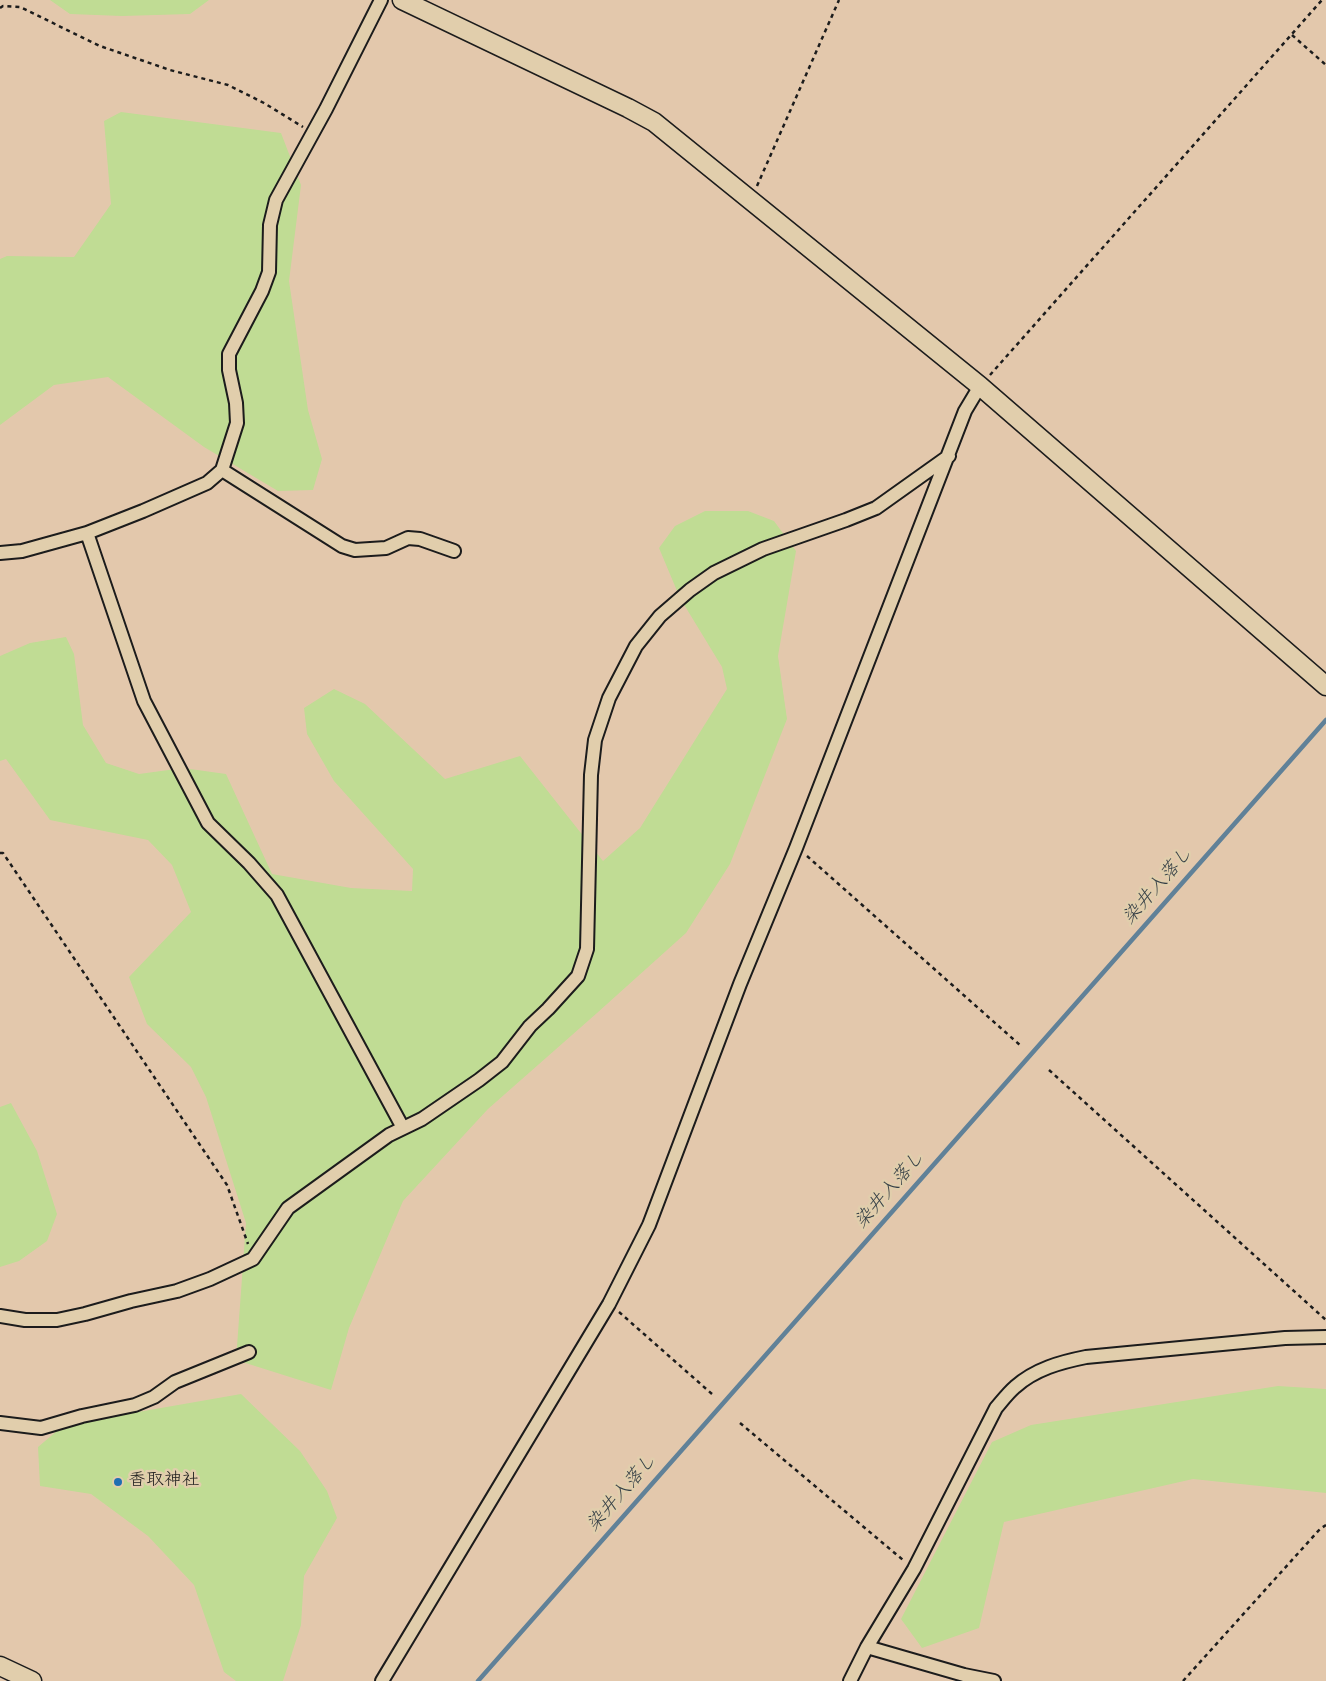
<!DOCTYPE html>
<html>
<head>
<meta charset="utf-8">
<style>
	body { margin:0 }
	canvas { display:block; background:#e3c8ac }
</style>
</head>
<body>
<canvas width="1326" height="1681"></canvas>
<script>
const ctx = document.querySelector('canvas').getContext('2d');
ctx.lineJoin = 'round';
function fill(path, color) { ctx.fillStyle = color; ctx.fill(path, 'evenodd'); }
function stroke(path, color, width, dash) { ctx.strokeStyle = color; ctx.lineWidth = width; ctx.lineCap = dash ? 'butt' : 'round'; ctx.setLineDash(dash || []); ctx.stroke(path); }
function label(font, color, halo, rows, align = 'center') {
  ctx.font = font + ' "Indie Flower","Klee One",sans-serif'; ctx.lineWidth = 5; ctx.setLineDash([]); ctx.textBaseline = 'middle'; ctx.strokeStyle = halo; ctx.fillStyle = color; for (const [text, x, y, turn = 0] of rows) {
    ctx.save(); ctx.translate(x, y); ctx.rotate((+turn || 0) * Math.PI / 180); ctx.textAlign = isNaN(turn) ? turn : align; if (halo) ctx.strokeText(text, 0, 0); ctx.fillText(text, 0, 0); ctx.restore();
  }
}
const green = new Path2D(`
	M50,0H209L190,14L122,16L70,14Z
	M121,112L281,133L301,185L289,281L308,410L322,459L313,490L278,491L204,447L108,377L54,385L0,425V259L7,256L74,257L111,204L104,121Z
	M705,511H748L774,521L796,551L778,656L787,719L730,864L686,933L597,1013L488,1109L403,1201L349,1328L331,1390L236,1360L246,1223L206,1097L191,1067L147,1024L129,977L191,912L172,865L148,840L50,820L6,759L0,761V656L30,643L66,637L74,654L83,725L106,763L139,774L183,768L226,774L272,874L351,888L412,891L413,869L334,781L307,734L304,708L334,689L365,704L445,779L520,756L603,861L640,828L727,689L722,667L680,598L659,548L675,526Z
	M11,1103L37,1151L57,1214L47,1241L19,1261L0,1267V1107Z
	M1278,1386L1326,1389V1493L1193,1479L1004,1522L979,1628L922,1648L901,1619L992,1442L1031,1425Z
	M241,1394L300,1451L327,1491L337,1518L304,1576L301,1625L283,1681H236L224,1672L194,1585L148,1536L91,1494L40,1486L38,1447L71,1419L138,1412Z`);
const stream = new Path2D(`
	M478,1681L1326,720`);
const path = new Path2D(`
	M0,8L3,6L20,7L100,46L170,70L228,85L264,103L303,127
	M1292,35L1326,65
	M757,186L839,0
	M990,375L1322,0
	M0,853H3L227,1185L248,1244
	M807,856L1021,1046
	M1049,1070L1326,1320
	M619,1312L712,1394
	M740,1423L903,1560
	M1183,1681L1320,1529L1326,1525`);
const street = new Path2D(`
	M222,470L342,546L355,550L386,548L408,538L420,539L454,551
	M87,533L144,701L208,823L249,863L277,895L403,1128
	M0,553L22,551L87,533L143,511L207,483L222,470L237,423L236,403L229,370V354L262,291L269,272L270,225L276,200L326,109L381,0
	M0,1316L25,1320H57L85,1314L131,1301L177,1291L210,1279L253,1259L288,1208L389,1135L422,1119L479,1080L502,1062L530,1026L548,1009L578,976L587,949L591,775L595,740L609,698L636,646L660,616L690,590L714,573L763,549L846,520L876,508L949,456
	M0,1423L41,1428L82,1416L135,1405L154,1397L175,1382L249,1352
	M867,1647L964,1675L994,1681
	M382,1681L609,1304L649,1225L740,984L796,848L965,411L980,386
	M850,1681L867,1647L914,1569L996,1408C1002,1401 1008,1393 1015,1387C1035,1369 1061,1362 1086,1357L1285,1338L1326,1337`);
const secondary = new Path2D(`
	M402,0L628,108L654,122L980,386L1326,686
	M0,1666L32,1681`);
const markers = [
	[118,1482,5,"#1f6fb2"]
];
const poiNames = [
	["香取神社",128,1482]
];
const waterNames = [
	["染井入落し",1159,887,-49],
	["染井入落し",891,1191,-49],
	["染井入落し",623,1494,-49]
];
fill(green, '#c0dc94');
stroke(stream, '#608198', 4.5);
stroke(street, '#1c1c1c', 16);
stroke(secondary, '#1c1c1c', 21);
stroke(path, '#1c1c1c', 2.5, [4, 4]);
stroke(street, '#e1ceac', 12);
stroke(secondary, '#e1ceac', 18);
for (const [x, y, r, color] of markers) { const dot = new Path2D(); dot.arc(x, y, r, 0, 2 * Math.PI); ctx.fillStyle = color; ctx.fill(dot); stroke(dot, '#e1ceac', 2); }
label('18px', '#1c1c1c', '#e1ceac', poiNames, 'left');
label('italic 19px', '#333e45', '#e1ceac', waterNames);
</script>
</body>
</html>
